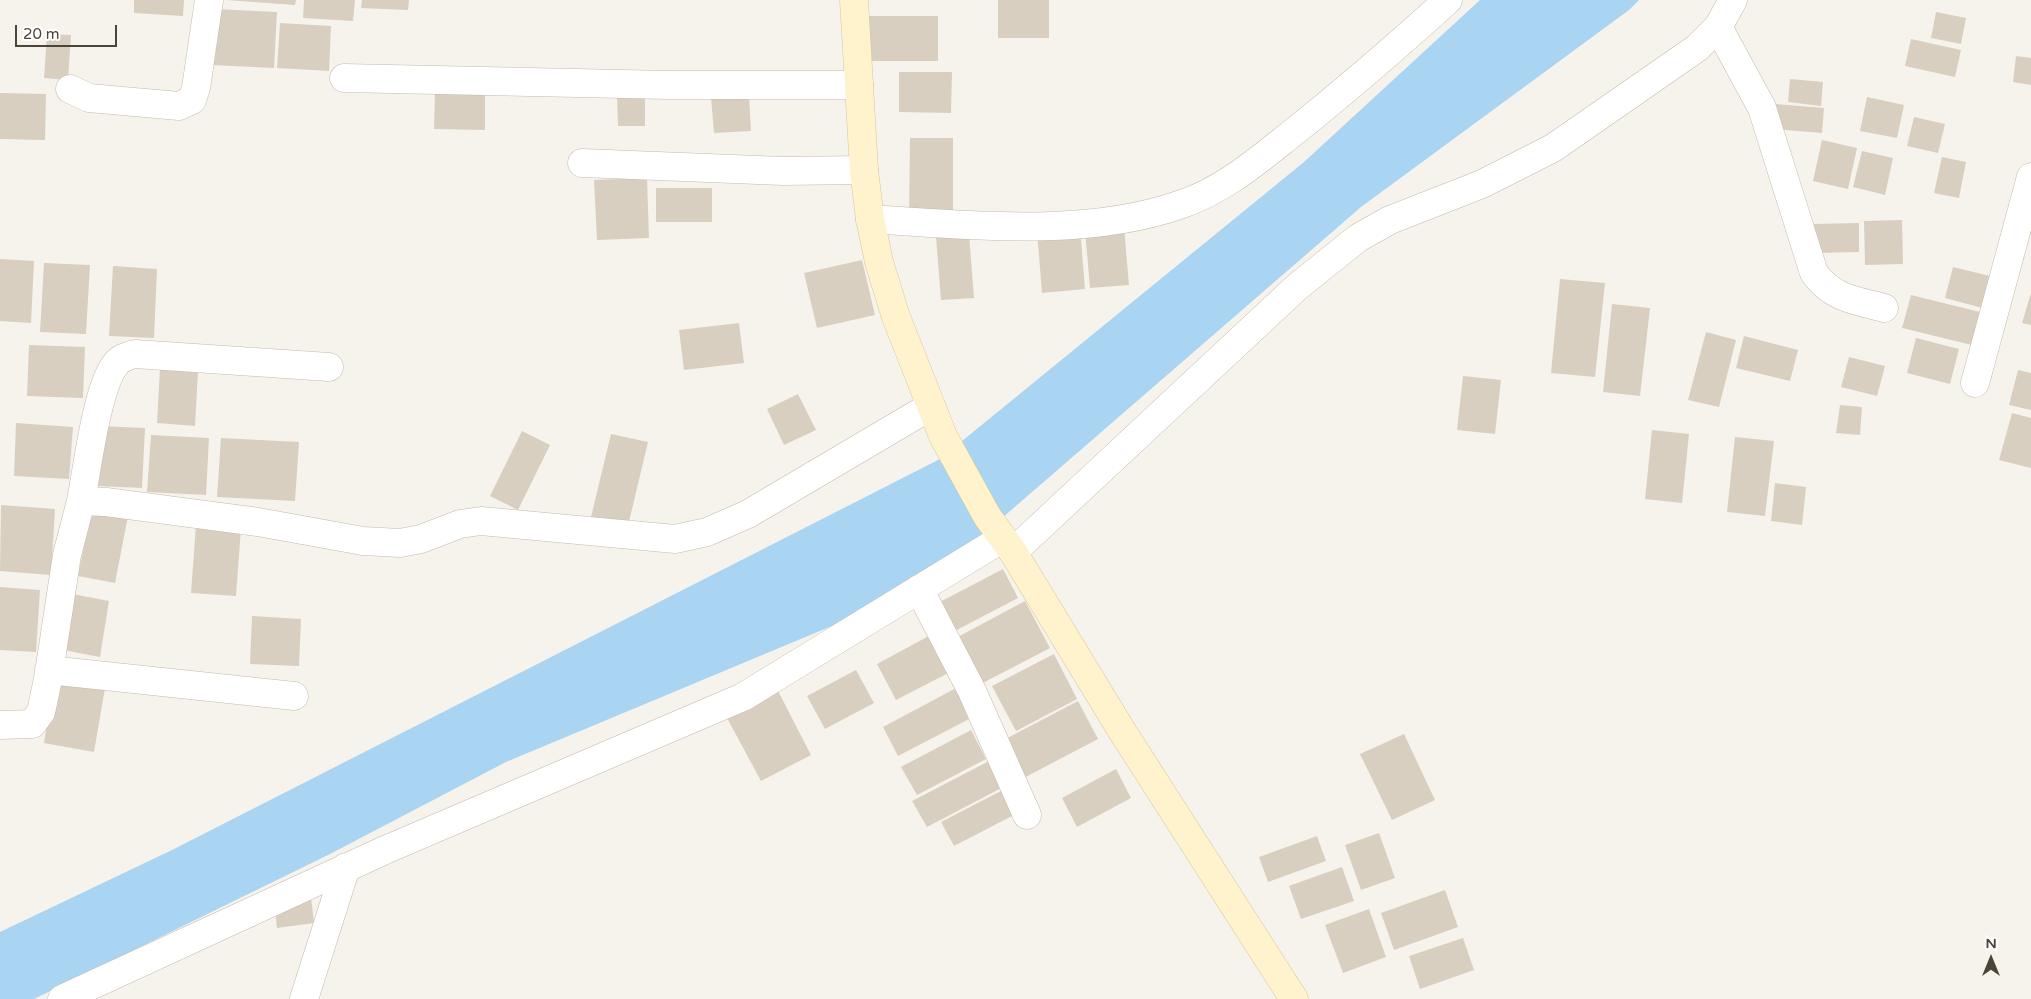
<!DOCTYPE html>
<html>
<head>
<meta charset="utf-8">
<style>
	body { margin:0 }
	#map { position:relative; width:2031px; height:999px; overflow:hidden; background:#f6f3ec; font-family:"Varela Round",sans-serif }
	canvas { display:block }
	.north { position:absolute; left:1966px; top:934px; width:50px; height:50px; -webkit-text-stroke:4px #fff; paint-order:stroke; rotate:0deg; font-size:14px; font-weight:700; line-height:20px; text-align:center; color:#4b4439 }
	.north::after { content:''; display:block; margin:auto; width:18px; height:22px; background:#4b4439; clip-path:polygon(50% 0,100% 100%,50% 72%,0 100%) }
	.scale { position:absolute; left:15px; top:25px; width:102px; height:22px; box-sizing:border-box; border:2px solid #4b4439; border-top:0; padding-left:6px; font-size:15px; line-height:18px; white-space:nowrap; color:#4b4439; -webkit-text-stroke:4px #fff; paint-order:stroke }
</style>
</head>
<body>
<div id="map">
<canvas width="2031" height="999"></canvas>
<div class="north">N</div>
<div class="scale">20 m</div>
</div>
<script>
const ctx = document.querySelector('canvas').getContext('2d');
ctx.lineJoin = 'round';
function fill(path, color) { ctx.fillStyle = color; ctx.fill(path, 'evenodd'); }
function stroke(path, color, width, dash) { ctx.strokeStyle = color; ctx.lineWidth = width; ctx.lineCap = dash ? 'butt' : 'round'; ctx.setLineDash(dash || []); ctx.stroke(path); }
const water = new Path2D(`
	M1480,0H1639L1629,10L1361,207L949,564L839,623L506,762L330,854L34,999H0V932L172,850L940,459L1304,162Z`);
const building = new Path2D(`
	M134,0H184L183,16L134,13Z
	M226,0H296L295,5Z
	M304,0H355L353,21L303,18Z
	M362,0H409L408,10L361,8Z
	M998,0H1049V38H998Z
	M215,9L277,12L274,68L212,65Z
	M1936,12L1966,18L1961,44L1931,38Z
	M868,16H938V61H868Z
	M280,23L331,26L329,71L277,68Z
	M47,34L71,35L68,80L44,78Z
	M1911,39L1961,50L1955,77L1905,66Z
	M2016,56L2031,58V85L2013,82Z
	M899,72H952L951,113L899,112Z
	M1790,79L1823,82L1821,106L1788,102Z
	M0,93L46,94L45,140L0,139Z
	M435,93L485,94V130L434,129Z
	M645,93V126H618L617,94Z
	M749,95L751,131L714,133L711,97Z
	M1867,97L1904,105L1897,138L1860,131Z
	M1775,104L1824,108L1822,133L1773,129Z
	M1914,117L1945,124L1938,153L1907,146Z
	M910,138H953V216H909Z
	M1822,140L1857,148L1848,189L1813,181Z
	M1862,151L1893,158L1885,195L1853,187Z
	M1942,157L1966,162L1959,198L1934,193Z
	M647,178L649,238L597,240L594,180Z
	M656,188H712V222H656Z
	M1902,220L1903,264L1865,265L1864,221Z
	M1859,223V252L1815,253L1814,224Z
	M1080,227L1085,289L1042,293L1037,231Z
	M1124,227L1129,285L1090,288L1085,230Z
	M969,234L974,298L941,300L936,237Z
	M0,259L34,261L31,323L0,321Z
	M862,260L875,315L817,328L804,273Z
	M44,263L90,265L86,334L40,332Z
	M113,266L157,269L154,338L109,336Z
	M1953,267L1998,278L1990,310L1945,298Z
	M1560,279L1605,283L1595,377L1551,373Z
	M2031,293V325L2022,323Z
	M1911,295L1984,313L1976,346L1902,328Z
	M1612,304L1650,308L1640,396L1603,392Z
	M739,323L744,363L684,370L679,330Z
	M1706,332L1736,340L1719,407L1688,400Z
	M1744,336L1798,350L1790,381L1736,368Z
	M1916,338L1959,349L1950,384L1907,373Z
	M29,345L85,347L83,398L27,396Z
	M1849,357L1885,366L1877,396L1841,387Z
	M160,368L198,371L195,426L157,423Z
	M2018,370L2031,373V410L2009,405Z
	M1463,376L1501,380L1495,434L1457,430Z
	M798,394L816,430L784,445L767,409Z
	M1840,405L1862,407L1860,435L1836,433Z
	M2012,413L2031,418V468L1999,460Z
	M16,423L73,427L69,479L14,476Z
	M100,426L145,428L142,488L97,486Z
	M1652,430L1689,434L1682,503L1645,499Z
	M522,431L550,445L518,510L490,496Z
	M611,434L648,442L628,526L591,517Z
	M151,435L209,438L206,495L147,492Z
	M1735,437L1774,441L1765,516L1727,512Z
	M221,438L299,442L295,501L217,497Z
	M1775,483L1806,487L1802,525L1771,521Z
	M1,505L55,509L51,575L0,571Z
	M92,508L128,516L115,583L78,576Z
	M196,525L241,528L236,596L191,593Z
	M1003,569L1018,598L951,633L936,604Z
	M0,587L40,590L36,652L0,650Z
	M72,594L109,601L100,657L63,650Z
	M1025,601L1050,648L977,686L952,640Z
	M252,616L301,619L299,666L250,664Z
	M938,631L958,668L896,700L877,664Z
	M1054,654L1077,699L1016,731L992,686Z
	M856,670L874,703L825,729L807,696Z
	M54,680L105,688L94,752L44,743Z
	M958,687L973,717L898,756L883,727Z
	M778,691L811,755L761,781L727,718Z
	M1078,701L1098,739L1018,781L998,743Z
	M971,730L986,759L917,795L901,767Z
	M1404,734L1435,800L1392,820L1360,754Z
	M993,759L1007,785L927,827L912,801Z
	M1116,769L1131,798L1077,827L1062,798Z
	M1001,791L1014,815L954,846L941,822Z
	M1379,833L1395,878L1361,890L1345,845Z
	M1317,836L1326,861L1268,882L1259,857Z
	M1342,867L1354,901L1301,919L1289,886Z
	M1445,890L1458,927L1394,950L1381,913Z
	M311,897L314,923L277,928L274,901Z
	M1369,909L1386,957L1343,973L1325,925Z
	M1463,938L1474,970L1420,989L1409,956Z`);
const street = new Path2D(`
	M1718,27L1762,108L1814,273C1833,299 1855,300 1884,308
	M344,78L669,85H859
	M70,89L89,98L179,106L192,100L196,88L209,0
	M582,163L783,171L864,170
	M870,219C969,225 1087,238 1182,204C1223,190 1256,162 1290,135C1344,92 1396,47 1448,0
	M1975,383L2031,177
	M81,501C87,470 97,388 115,365C120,358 127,356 135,354L329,367
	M1013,552L1297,287L1358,238L1390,220L1482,184L1553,148L1697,48L1718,27L1733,0
	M919,589L972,691L1027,815
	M49,670L294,696
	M0,725L32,724L41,712L48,679L67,555L81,501L106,502L258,522L363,541L400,543L421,539L460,524L481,521L675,539L707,532L748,514L931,406
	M62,999L385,850L743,697L1003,538
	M304,999L346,867`);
const secondary = new Path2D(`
	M854,0L864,170L870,219L879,262L896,317L943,436L987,516L1013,552L1122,731L1294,999`);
fill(water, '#a9d4f2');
fill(building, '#d8cfc1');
stroke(street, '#c2bbae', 29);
stroke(secondary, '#d6c79b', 29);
stroke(street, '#fff', 28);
stroke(secondary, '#fff3cd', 28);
</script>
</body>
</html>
